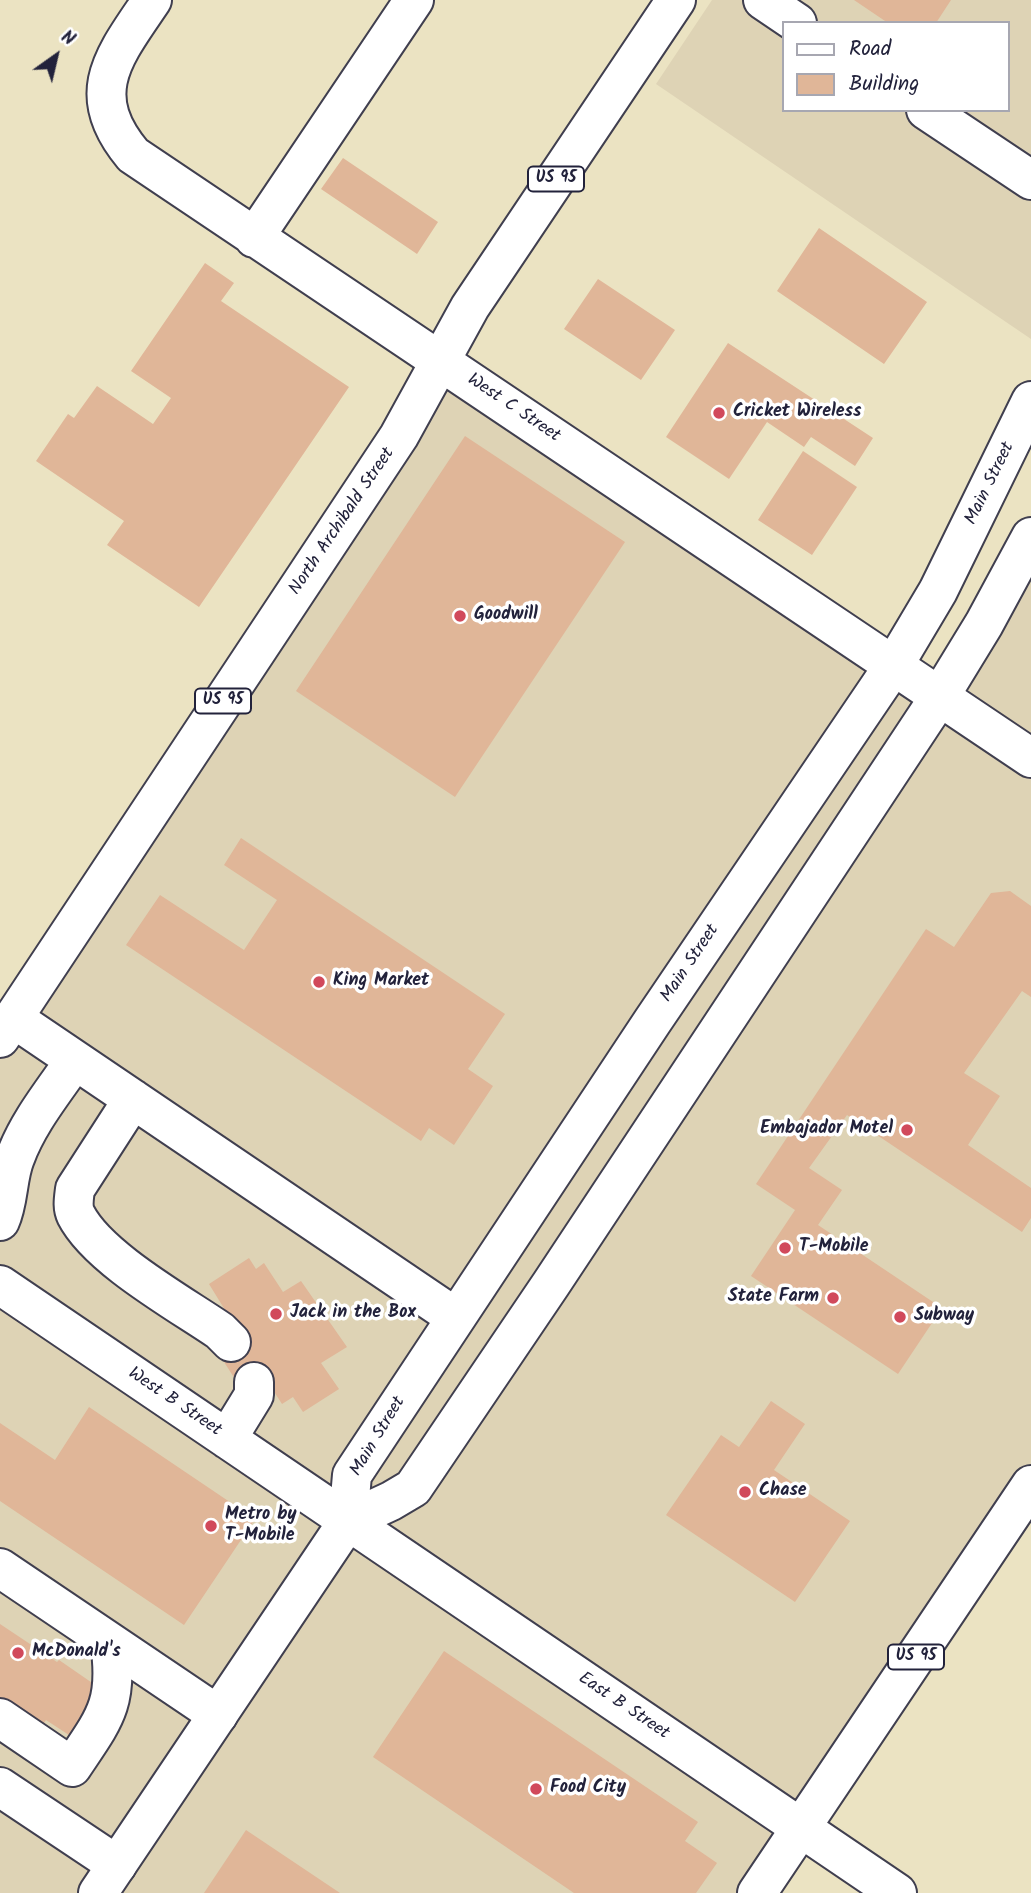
<!DOCTYPE html>
<html>
<head>
<meta charset="utf-8">
<style>
	body { margin:0 }
	#map { position:relative; width:1031px; height:1893px; overflow:hidden; background:#ebe3c2; font-family:Kalam,sans-serif }
	canvas { display:block }
	.legend { position:absolute; left:782px; top:21px; width:228px; height:91px; box-sizing:border-box; background:#fff; border:2px solid #a7a7b1; margin:0; padding:9px 12px; list-style:none; font-size:21px; color:#22223b }
	.legend li { display:flex; align-items:center; gap:14px; height:35px }
	.legend b { width:35px; border:2px solid #a7a7b1 }
	.north { position:absolute; left:21px; top:21px; width:70px; height:70px; -webkit-text-stroke:5px #fff; paint-order:stroke; rotate:34deg; font-size:19px; font-weight:700; line-height:28px; text-align:center; color:#22223b }
	.north::after { content:''; display:block; margin:auto; width:24px; height:32px; background:#22223b; clip-path:polygon(50% 0,100% 100%,50% 72%,0 100%) }
</style>
</head>
<body>
<div id="map">
<canvas width="1031" height="1893"></canvas>
<ul class="legend">
<li><b style="height:9px;background:#fff"></b>Road</li>
<li><b style="height:19px;background:#e0b698"></b>Building</li>
</ul>
<div class="north">N</div>
</div>
<script>
const ctx = document.querySelector('canvas').getContext('2d');
ctx.lineJoin = 'round';
function fill(path, color) { ctx.fillStyle = color; ctx.fill(path, 'evenodd'); }
function stroke(path, color, width, dash) { ctx.strokeStyle = color; ctx.lineWidth = width; ctx.lineCap = dash ? 'butt' : 'round'; ctx.setLineDash(dash || []); ctx.stroke(path); }
function label(font, color, halo, rows, align = 'center') {
  ctx.font = font + ' Kalam,sans-serif'; ctx.lineWidth = 7; ctx.setLineDash([]); ctx.textBaseline = 'middle'; ctx.strokeStyle = halo; ctx.fillStyle = color; for (const [text, x, y, turn = 0] of rows) {
    ctx.save(); ctx.translate(x, y); ctx.rotate((+turn || 0) * Math.PI / 180); ctx.textAlign = isNaN(turn) ? turn : align; if (halo) ctx.strokeText(text, 0, 0); ctx.fillText(text, 0, 0); ctx.restore();
  }
}
const built = new Path2D(`
	M712,0H1031V339L656,84ZM784,23H1008V110H784Z
	M441,361L958,708L1031,571V1485L756,1893H0V1031Z`);
const building = new Path2D(`
	M854,0H951L936,23H888Z
	M343,158L438,222L417,254L321,189Z
	M819,228L927,302L884,364L777,291Z
	M205,263L234,283L221,301L349,387L199,607L107,545L124,521L36,461L68,414L74,418L97,386L153,424L171,398L131,371Z
	M598,279L675,330L641,380L564,329Z
	M728,343L873,438L855,466L811,437L804,447L767,422L729,479L666,437Z
	M465,436L625,542L455,797L296,691Z
	M803,451L857,487L812,555L758,520Z
	M241,838L505,1014L468,1069L493,1086L454,1145L429,1128L421,1141L126,945L160,895L244,950L277,900L224,865Z
	M1010,891L1031,906V997L1022,991L964,1073L1000,1096L968,1145L1031,1188V1218L1022,1232L847,1115L809,1168L842,1190L818,1225L942,1308L898,1374L751,1276L795,1210L756,1184L926,929L954,947L991,893Z
	M249,1258L256,1269L264,1263L283,1292L301,1281L347,1347L321,1363L339,1389L303,1412L293,1397L282,1404L264,1376L242,1390L217,1351L241,1336L209,1284Z
	M771,1401L805,1424L774,1470L850,1521L795,1602L666,1515L721,1435L739,1447Z
	M89,1407L255,1519L184,1625L0,1501V1423L55,1460Z
	M0,1624L57,1662L59,1660L101,1689L72,1737L46,1720L42,1726L0,1697Z
	M444,1651L698,1822L685,1841L717,1863L696,1893H574L373,1757Z
	M246,1830L340,1893H204Z`);
const minor = new Path2D(`
	M152,0C115,55 81,93 133,155L1031,758
	M763,0L797,23
	M926,110L1031,180
	M254,238L414,0
	M13,1018L455,1317
	M133,1099L75,1189C74,1198 72,1207 76,1215C98,1258 179,1303 220,1331L231,1342
	M0,1221C9,1201 7,1178 15,1158C28,1122 54,1091 75,1060
	M0,1285L897,1893
	M227,1439L254,1395V1382
	M0,1568L218,1715
	M0,1718L72,1767C104,1719 119,1704 110,1643
	M0,1787L117,1865`);
const major = new Path2D(`
	M348,1521L391,1501L413,1488L551,1284L940,696L984,624L1031,537
	M98,1893L348,1521L352,1475L652,1022L894,665L938,591L1031,401`);
const highway = new Path2D(`
	M0,1038L399,436L470,307L676,0
	M757,1893L1031,1485`);
const markers = [
	[719,413,7,"#d1495b"],
	[460,616,7,"#d1495b"],
	[319,982,7,"#d1495b"],
	[907,1130,7,"#d1495b"],
	[785,1248,7,"#d1495b"],
	[833,1298,7,"#d1495b"],
	[276,1314,7,"#d1495b"],
	[900,1317,7,"#d1495b"],
	[745,1492,7,"#d1495b"],
	[211,1526,7,"#d1495b"],
	[18,1653,7,"#d1495b"],
	[536,1789,7,"#d1495b"]
];
const shields = [
	[556,179,56],
	[223,701,56],
	[916,1657,56]
];
const shieldNames = [
	["US 95",556,179],
	["US 95",223,701],
	["US 95",916,1657]
];
const streetNames = [
	["West C Street",513,409,34],
	["Main Street",991,484,-64],
	["North Archibald Street",343,522,-56],
	["Main Street",691,964,-56],
	["West B Street",174,1403,34],
	["Main Street",379,1437,-59],
	["East B Street",623,1707,34]
];
const poiNames = [
	["Cricket Wireless",733,413],
	["Goodwill",474,616],
	["King Market",333,982],
	["Embajador Motel",893,1130,"right"],
	["T-Mobile",799,1248],
	["State Farm",819,1298,"right"],
	["Jack in the Box",290,1314],
	["Subway",914,1317],
	["Chase",759,1492],
	["Metro by",225,1516],
	["T-Mobile",225,1537],
	["McDonald's",32,1653],
	["Food City",550,1789]
];
fill(built, '#ded3b5');
fill(building, '#e0b698');
stroke(minor, '#403f4f', 42);
stroke(major, '#403f4f', 42);
stroke(highway, '#403f4f', 42);
stroke(minor, '#fff', 38);
stroke(major, '#fff', 38);
stroke(highway, '#fff', 38);
for (const [x, y, r, color] of markers) { const dot = new Path2D(); dot.arc(x, y, r, 0, 2 * Math.PI); ctx.fillStyle = color; ctx.fill(dot); stroke(dot, '#fff', 2.5); }
for (const [x, y, w] of shields) { const box = new Path2D(); box.roundRect(x - w / 2, y - 12.5, w, 25, 5); ctx.fillStyle = '#fff'; ctx.fill(box); stroke(box, '#22223b', 2); }
label('bold 16px', '#22223b', null, shieldNames);
label('18px', '#22223b', '#fff', streetNames);
label('bold 18px', '#22223b', '#fff', poiNames, 'left');
</script>
</body>
</html>
